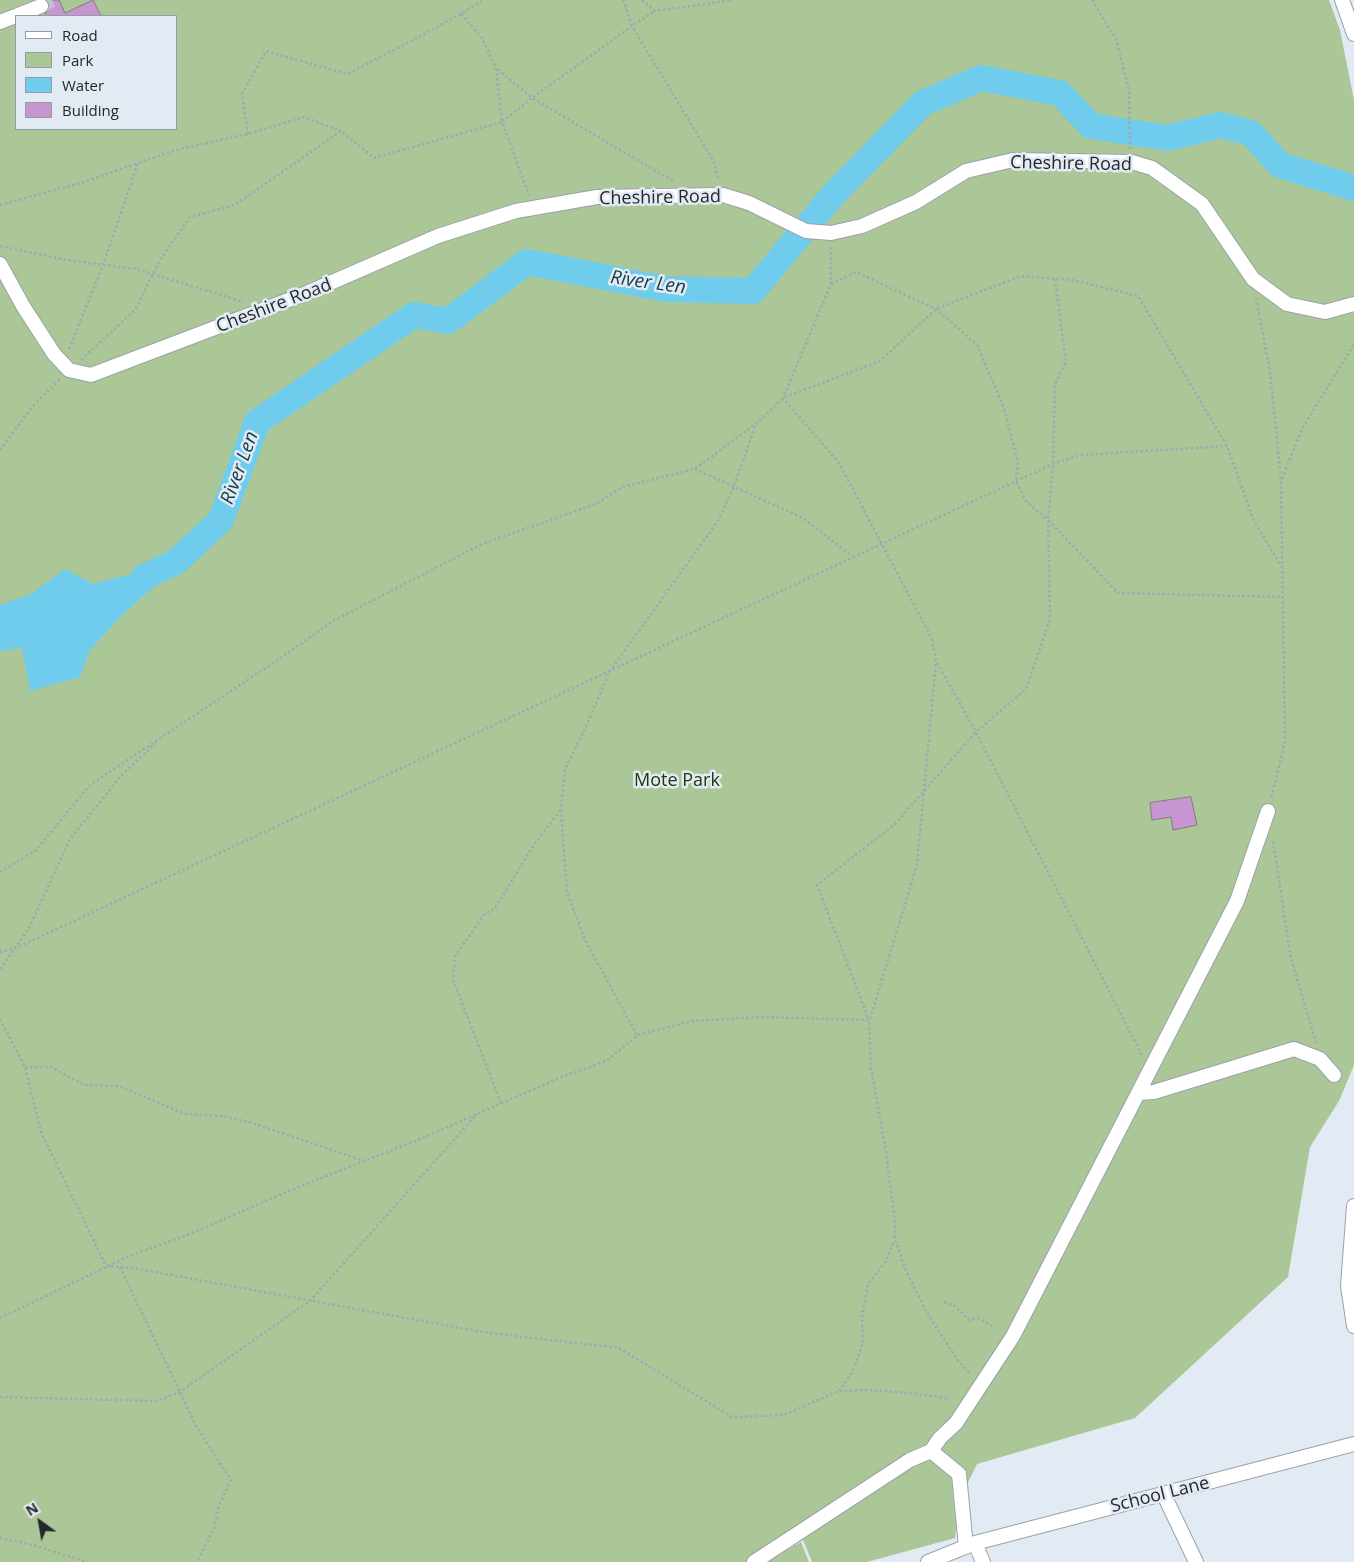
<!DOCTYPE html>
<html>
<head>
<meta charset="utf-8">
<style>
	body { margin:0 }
	#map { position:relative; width:1354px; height:1562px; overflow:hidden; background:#e2eaf4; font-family:"Open Sans",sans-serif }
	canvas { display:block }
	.legend { position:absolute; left:15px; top:15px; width:162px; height:115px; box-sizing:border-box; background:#e2eaf4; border:1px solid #969ca4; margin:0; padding:6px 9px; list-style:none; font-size:15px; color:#25272b }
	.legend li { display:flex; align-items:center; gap:10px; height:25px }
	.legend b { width:25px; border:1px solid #969ca4 }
	.north { position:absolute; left:15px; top:1497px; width:50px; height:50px; -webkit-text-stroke:4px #e2eaf4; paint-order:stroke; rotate:328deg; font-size:14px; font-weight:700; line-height:20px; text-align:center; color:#25272b }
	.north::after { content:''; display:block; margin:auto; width:18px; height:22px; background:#25272b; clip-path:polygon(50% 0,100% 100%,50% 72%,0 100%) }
</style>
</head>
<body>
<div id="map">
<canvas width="1354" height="1562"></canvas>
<ul class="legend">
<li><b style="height:6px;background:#fff"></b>Road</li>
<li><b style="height:14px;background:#abc798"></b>Park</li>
<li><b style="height:14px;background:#6fccec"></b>Water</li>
<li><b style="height:14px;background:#c796d1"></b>Building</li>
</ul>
<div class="north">N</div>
</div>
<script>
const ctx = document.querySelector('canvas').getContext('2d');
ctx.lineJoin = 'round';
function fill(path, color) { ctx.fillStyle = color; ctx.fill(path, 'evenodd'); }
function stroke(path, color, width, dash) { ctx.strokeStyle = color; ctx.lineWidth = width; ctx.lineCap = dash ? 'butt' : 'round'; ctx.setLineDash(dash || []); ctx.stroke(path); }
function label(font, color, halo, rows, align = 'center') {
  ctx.font = font + ' "Open Sans",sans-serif'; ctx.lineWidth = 5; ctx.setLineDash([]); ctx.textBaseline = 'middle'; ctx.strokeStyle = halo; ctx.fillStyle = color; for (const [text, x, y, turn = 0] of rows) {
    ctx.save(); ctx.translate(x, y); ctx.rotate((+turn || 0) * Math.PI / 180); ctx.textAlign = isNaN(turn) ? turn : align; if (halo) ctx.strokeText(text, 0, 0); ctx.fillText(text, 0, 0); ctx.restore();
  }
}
const green = new Path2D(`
	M0,0H1329L1340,30L1354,100V1065L1339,1101L1310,1147L1288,1277L1135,1418L977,1464L961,1497L955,1538L867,1562H812L803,1540L760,1562H0ZM16,16H176V129H16Z
	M801,1542L809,1562H764Z`);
const water = new Path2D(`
	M176,562L161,580L119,618L90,650L80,677L30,691L22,648L0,651V605L31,594L65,569L93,584Z`);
const river = new Path2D(`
	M144,577L176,562L221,520L257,422L414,315L448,321L527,262L666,289L753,291L833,195L923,103L981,78L1060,93L1091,126L1167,138L1221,125L1251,133L1280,165L1354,188`);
const building = new Path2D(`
	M47,0H59L65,13L93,0L101,16H47L45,13L50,7Z
	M1191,797L1197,825L1173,830L1171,817L1152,820L1150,803Z`);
const minorTunnel = new Path2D(`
	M41,6L52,0`);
const path = new Path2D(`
	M623,0L632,26L655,11
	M642,0L655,11L733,0
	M1092,0L1116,39L1129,90L1130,150
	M461,14L482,38L496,68
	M248,134L242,94L266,51L347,74L425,34L484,0
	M673,181L532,98L632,26L714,162L719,181
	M0,205L84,182L175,150L248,134L304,117L341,131
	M0,246L66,260L136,269L244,302
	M831,247V284L783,398L839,463L932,639L936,661L976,732L1142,1055
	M1055,279L1066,362L1055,384L1053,464L1048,520L1118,593L1283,597
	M831,284L856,272L936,309L977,345L1004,408L1018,463L1016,481L1026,501L1048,520L1050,619L1026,689L976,732L894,825L817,885L869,1020
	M1256,298L1270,372L1281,480L1285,742L1271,799
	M69,349L103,265L138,163
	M81,360L135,310L160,260L190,217L235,205L341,131L374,158L502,122L496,68L532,98L502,122L529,195
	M0,450L32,407L60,379
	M695,469L803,518L852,556
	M1282,479L1302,429L1354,344
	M1273,841L1291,958L1316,1043
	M0,872L35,851L90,785L279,659L333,621L482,544L596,504L622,487L695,469L757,423L783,398L880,361L936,309L1021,276L1073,280L1138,296L1227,446L1254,521L1283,569
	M0,952L16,948L1053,464L1080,455L1227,446
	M0,969L29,928L70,839L121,776L157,742
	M0,1019L25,1067L41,1132L106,1266L133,1268L482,1332L619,1348L732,1417L784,1415L839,1391L868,1390L911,1393L950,1399
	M870,1019L917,865L936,662
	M637,1035L585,940L567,892L561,809L565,769L584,731L610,671L718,521L734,486L756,424
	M25,1067H51L84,1085L119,1086L185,1114L222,1116L249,1122L364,1161
	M501,1103L453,980L455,956L484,915L495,908L533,846L560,810
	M120,1267L196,1426L231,1480L219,1505L214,1529L197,1562
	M944,1302L955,1306L969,1320L978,1318L994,1327
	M0,1318L127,1257L192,1233L286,1192L420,1139L562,1077L606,1061L638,1035L692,1021L762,1017L869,1020L871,1068L886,1153L895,1222V1239L905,1269L927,1313L958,1361L971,1374
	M839,1391L852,1373L863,1343L862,1316L868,1284L885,1263L894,1241
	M0,1397L157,1401L180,1392L311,1300L477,1114
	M0,1538L33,1545L87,1562`);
const minor = new Path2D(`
	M1342,0L1354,34
	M0,22L41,6
	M0,264L23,306L54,354L69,370L91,375L307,293L438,236L516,211L597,197L723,195L749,203L806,231L831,233L862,226L916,202L966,171L1013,160L1132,162L1152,168L1202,204L1253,279L1287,304L1325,312L1354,304
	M1138,1093L1154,1092L1294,1049L1320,1059L1334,1075
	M1354,1206L1348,1286L1354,1326
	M1164,1495L1196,1562
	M975,1543L983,1562
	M966,1547L959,1474L931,1451L940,1438L956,1423L1013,1336L1237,901L1268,811
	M754,1562L910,1460L931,1451
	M928,1562L975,1543L1354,1444`);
const streetNames = [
	["Cheshire Road",1071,164,1],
	["Cheshire Road",660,198,-1],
	["Cheshire Road",274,306,-21],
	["School Lane",1160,1495,-14]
];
const parkNames = [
	["Mote Park",677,781]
];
const waterNames = [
	["River Len",648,283,8],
	["River Len",240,468,-70]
];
fill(green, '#abc798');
fill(water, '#6fccec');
stroke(river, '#6fccec', 26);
fill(building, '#c796d1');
stroke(building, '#817a83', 1);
stroke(minorTunnel, '#bcc3cc', 14, [14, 7]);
stroke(minor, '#9aa1ab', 16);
stroke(path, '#a2a8b0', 2.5, [2.5, 2.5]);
stroke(minor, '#fff', 14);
label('18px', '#25272b', '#e2eaf4', streetNames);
label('18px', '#21390a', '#e2eaf4', parkNames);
label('italic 19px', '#123d4a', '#e2eaf4', waterNames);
</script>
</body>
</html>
